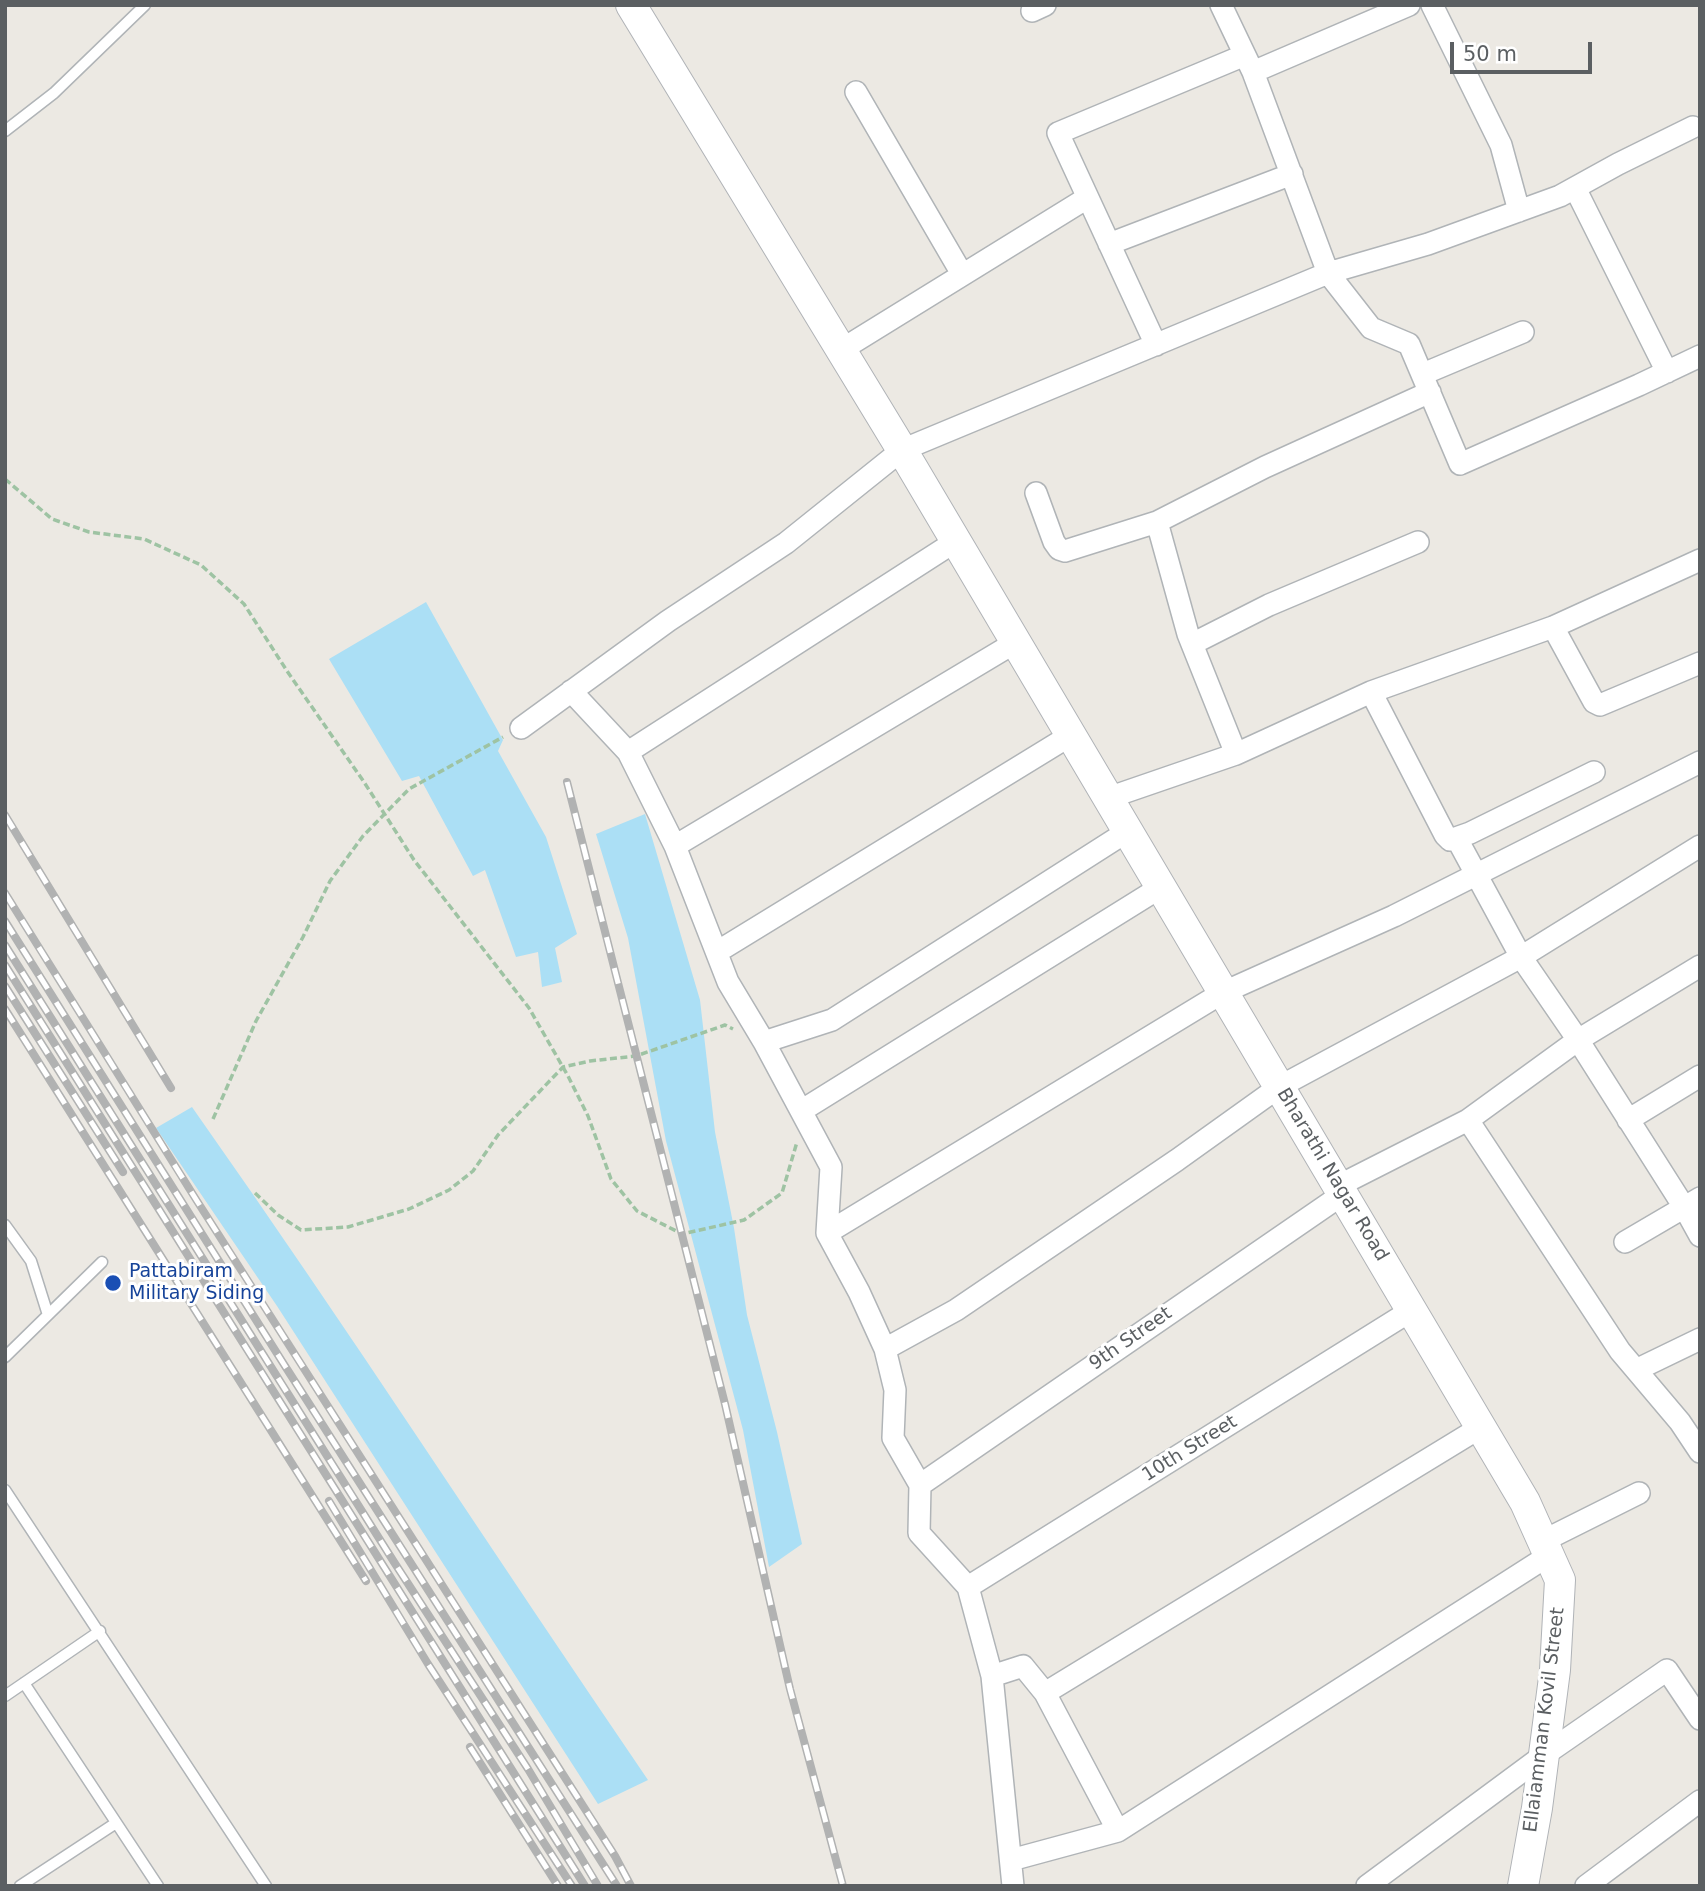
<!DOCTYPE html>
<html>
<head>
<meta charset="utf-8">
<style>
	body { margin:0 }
	#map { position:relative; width:1705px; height:1891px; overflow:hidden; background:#ece9e3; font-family:"DejaVu Sans",sans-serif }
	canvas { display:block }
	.frame { position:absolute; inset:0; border:7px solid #5b5f62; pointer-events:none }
	.scale { position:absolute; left:1450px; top:42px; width:142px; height:32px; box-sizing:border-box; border:4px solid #5b5f62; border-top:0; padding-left:9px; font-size:21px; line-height:24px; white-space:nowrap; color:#5b5f62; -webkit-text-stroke:5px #fff; paint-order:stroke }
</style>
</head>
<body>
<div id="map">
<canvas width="1705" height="1891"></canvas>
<div class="frame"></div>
<div class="scale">50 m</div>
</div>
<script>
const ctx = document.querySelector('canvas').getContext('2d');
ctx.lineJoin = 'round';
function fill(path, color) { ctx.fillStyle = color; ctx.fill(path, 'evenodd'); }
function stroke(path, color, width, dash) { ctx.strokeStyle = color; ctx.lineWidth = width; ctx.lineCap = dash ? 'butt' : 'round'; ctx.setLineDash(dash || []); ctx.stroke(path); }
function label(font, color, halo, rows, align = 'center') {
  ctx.font = font + ' "DejaVu Sans",sans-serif'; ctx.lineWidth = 6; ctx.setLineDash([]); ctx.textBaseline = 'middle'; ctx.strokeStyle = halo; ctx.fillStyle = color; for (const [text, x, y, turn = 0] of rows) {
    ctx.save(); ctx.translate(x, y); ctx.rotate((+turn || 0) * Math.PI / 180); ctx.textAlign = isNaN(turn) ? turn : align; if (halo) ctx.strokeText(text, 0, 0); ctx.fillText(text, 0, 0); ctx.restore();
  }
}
const water = new Path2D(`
	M426,602L503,740L498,751L546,837L577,934L555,948L562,982L542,987L538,952L516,957L485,870L473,876L419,776L402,781L329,659Z
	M645,814L700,1000L715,1132L734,1228L747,1315L777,1432L802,1544L769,1567L743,1430L666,1141L628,938L596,834Z
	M192,1107C348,1328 495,1556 648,1780L598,1804L277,1306L156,1128Z`);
const path = new Path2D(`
	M5,479L52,519L89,532L144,539L201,565L244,604L287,671L364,782L414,860L529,1008L568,1076L588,1116L611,1179L637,1211L682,1234L744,1220L782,1193L797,1142
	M213,1119L256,1021L303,937L330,881L363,836L409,789L503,737
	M255,1193L278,1215L301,1230L348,1227L409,1209L449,1190L473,1171L498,1135L563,1067L590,1061L636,1056L725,1025L733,1029`);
const lane = new Path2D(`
	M5,131L54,93L145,5
	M5,1225L31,1261L48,1315
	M5,1357L102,1262
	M5,1490L266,1886
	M24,1683L158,1886
	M5,1696L100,1631
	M20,1886L116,1823`);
const street = new Path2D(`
	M1221,5L1253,72L1328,273L1371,328L1409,344L1460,464L1639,385L1700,356
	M1432,5L1501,145L1519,211
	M1032,11L1045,5
	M1253,72L1409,5
	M856,92L962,274
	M1575,188L1667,372
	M1109,244L1292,174
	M1156,345L1058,133L1245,55
	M841,350L1087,198
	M1423,374L1523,332
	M1036,493L1054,542L1059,549L1065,551L1157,522
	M1553,627L1594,702L1600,705L1700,663
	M1192,644L1269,605L1418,542
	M571,691L628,752L675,846L728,982L764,1042L831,1167L827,1233L859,1292L885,1349L956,1310L1177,1160L1279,1087L1521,957L1700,846
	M1371,692L1445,835L1450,840L1470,833L1594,772
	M521,728L668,621L786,543L902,450L1328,273L1428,244L1560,196L1618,164L1693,127
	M628,752L956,541
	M1236,754L1188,634L1157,522L1265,467L1430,392
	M1108,798L1236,754L1371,692L1553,627L1700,560
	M1457,839L1521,957L1578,1040L1684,1207L1700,1236
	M675,846L1016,642
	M717,952L1071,735
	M764,1042L832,1020L1128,831
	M801,1111L1161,887
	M1468,1120L1578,1040L1700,966
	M1628,1120L1700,1076
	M1338,1186L1468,1120L1620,1351L1680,1422L1700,1452
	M827,1233L1222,993L1394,916L1700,762
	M1625,1242L1700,1198
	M885,1349L895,1390L893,1438L920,1485L919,1533L968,1587L992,1676L1013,1886
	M1636,1370L1700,1339
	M920,1485L1343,1194
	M1543,1541L1639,1493
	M968,1587L1412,1310
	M992,1676L1023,1666L1045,1693L1118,1831
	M1045,1693L1481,1427
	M1011,1860L1118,1831L1548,1556
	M1367,1886L1544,1755L1667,1670L1700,1719
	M1586,1886L1700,1801`);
const secondary = new Path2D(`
	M631,5L902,450L1525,1502L1560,1580L1555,1670L1537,1808L1523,1886`);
const rail = new Path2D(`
	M567,782L725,1404L790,1689L843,1886
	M5,815L171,1088
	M5,893L197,1201L615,1856L631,1886
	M5,921L285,1366L617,1886
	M5,945L394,1562L528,1769L598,1886
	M5,965L585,1886
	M5,986L123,1172
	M5,1009L366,1581
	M329,1501L428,1664L572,1886
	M470,1747L558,1886`);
const markers = [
	[113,1283,9,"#1a4fb4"]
];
const streetNames = [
	["Bharathi Nagar Road",1332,1175,59],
	["9th Street",1131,1339,-35],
	["10th Street",1190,1449,-32],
	["Ellaiamman Kovil Street",1545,1720,-83]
];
const transitNames = [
	["Pattabiram",129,1272],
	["Military Siding",129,1294]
];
fill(water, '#abdff5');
stroke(lane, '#b0b4b7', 13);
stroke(street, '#b0b4b7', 24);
stroke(secondary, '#b0b3b7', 32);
stroke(path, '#9ec3a3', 3.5, [7, 3.5]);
stroke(lane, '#fff', 10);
stroke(street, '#fff', 21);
stroke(secondary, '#fff', 30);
stroke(rail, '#b1b2b2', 8);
stroke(rail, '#fff', 5, [16]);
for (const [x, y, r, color] of markers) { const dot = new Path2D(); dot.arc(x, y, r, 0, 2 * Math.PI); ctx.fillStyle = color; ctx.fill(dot); stroke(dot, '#fff', 2.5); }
label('19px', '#5b5f62', '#fff', streetNames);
label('19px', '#164399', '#fff', transitNames, 'left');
</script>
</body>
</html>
